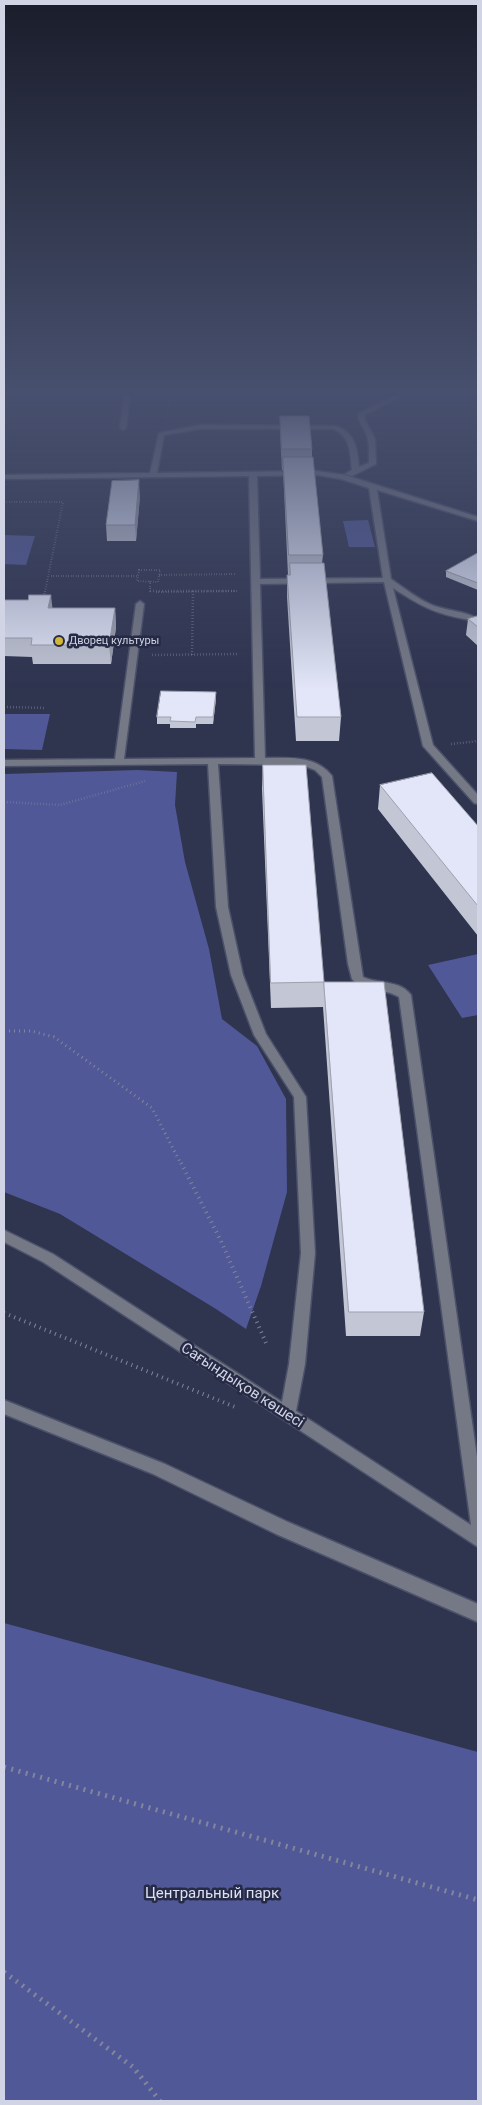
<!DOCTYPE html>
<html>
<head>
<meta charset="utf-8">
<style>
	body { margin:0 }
	#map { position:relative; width:482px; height:2105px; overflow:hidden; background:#2f344f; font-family:Roboto,sans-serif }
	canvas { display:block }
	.frame { position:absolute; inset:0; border:5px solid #d0d4e5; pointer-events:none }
</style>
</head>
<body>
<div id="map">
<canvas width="482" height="2105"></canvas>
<div class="frame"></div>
</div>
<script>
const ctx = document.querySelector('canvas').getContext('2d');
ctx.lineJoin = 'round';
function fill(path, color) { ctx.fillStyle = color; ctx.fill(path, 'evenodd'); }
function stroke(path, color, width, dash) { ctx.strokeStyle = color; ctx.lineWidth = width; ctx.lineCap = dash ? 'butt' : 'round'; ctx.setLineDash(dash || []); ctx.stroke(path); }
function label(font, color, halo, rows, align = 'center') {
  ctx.font = font + ' Roboto,sans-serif'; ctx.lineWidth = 5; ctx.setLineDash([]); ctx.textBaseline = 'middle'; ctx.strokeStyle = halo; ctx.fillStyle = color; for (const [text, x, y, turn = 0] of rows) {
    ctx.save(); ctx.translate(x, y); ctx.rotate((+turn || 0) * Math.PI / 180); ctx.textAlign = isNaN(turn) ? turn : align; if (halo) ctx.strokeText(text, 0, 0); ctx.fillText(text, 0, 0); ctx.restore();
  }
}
const green = new Path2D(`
	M368,520L375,547H349L343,521Z
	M4,535L35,536L26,565L4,564Z
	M4,714H50L42,750L4,749Z
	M138,770L177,772L175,805L185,862L209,949L222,1019L257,1046L286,1099L287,1192L261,1286L246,1329L216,1309L60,1214L4,1192V774Z
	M478,954V1015L462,1018L428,965Z
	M4,1623L478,1752V2101H4Z`);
const pathFar4 = new Path2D(`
	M166,417L171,396
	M4,502H63L45,592
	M139,570H160L158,582L137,581Z
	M159,575L236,574
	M51,576H138
	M150,581V592
	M156,592L237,591`);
const pathFar3 = new Path2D(`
	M150,591H237
	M44,597L45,591
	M152,655L239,654
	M192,655L193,591
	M4,707L46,708
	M451,744L478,741
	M4,802L60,805L145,781`);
const pathFar2 = new Path2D(`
	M4,1031H31L54,1037L152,1108L181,1164`);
const pathFar1 = new Path2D(`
	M181,1163L221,1241L266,1343
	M4,1313L235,1407`);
const path = new Path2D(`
	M4,1767L478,1900
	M4,1972L133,2067L160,2101`);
const minor = new Path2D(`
	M124,396H130L126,428L123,430L120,428Z
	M394,396H402L364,415L366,422L375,439L376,464L352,476L345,474L352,470C350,452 351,437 333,429H200L164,435L157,473L317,471L345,475L478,517V521L377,490L391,579C404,588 418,599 432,605C444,610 467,612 474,617L470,620C436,614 422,607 393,588L433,745L478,795V804L474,803L423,746L384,582L260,584L265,758C288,758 316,755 332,776L363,977C379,984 400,980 411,995L478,1464V1547L43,1262L4,1242V1230L53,1254L282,1402L289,1364L301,1253L294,1097L254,1035L231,975L216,907L208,764L4,766V760L115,759L136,604L140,601L144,604L124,759L255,758L249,476L4,479V475L150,473L159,433L200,425L336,426C356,434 357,448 359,467L369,463C369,453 370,442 366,433C363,426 358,422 358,414ZM317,475L341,479L369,488L383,578L260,579L257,476ZM218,764L302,765L315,770L322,777L348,964L352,979C363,992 385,988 399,997L471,1525L296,1411L305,1364L315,1253L306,1097L266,1034L243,975L228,907Z
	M4,1400L165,1464L288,1522L478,1604V1622L276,1534L153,1474L4,1414Z`);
const wall = new Path2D(`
	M280,416L312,449V457L323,555L322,563L341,717L339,741H296L287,597V575H288L283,470H282L280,435Z
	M140,496L136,541H107L106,525Z
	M478,553V590L446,577V571Z
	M4,600L53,608H115L116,627L111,664H33L32,657L4,656Z
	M478,616V646L466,635L468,619Z
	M216,699L213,724H196V728H170V724H157V717Z
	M263,765L324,982L424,1312L420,1336H346L323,1007L271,1008L262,789Z
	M380,785L478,826V936L378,809Z`);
const shadedWall = new Path2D(`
	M139,480L140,496L136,541L135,525Z
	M51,595L53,613L48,608Z
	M115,608L116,627L111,664L109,645Z
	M216,692V699L213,724V717Z`);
const building = new Path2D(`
	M280,416H309L312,449H282Z
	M283,457H313L323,555H289Z
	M139,480L135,525H106L112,481Z
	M478,553V583L446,571Z
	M290,563H324L341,717H297L287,575H290Z
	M29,595H51L48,608H115L109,645H31L32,638H4V600H28Z
	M478,616V627L468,619Z
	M161,691L216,692L213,717H196L195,722L170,721L171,717H157Z
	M263,765H306L324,982L271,983Z
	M432,773L478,826V906L380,785Z
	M324,982H384L424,1312H349Z`);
const markers = [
	[59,641,5,"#d3b635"]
];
const farPoinames = [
	["Дворец культуры",69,641]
];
const nearStreetnames = [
	["Сағындықов көшесі",242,1386,33]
];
const nearParknames = [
	["Центральный парк",212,1894]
];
fill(green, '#505897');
stroke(minor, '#4c516a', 3);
stroke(pathFar4, '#82869c', 2, [0.5, 2]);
stroke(pathFar3, '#82869c', 2.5, [0.5, 2.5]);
stroke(pathFar2, '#82869c', 3, [1, 4]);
stroke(pathFar1, '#82869c', 4, [1, 4.5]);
stroke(path, '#82869c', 5, [2, 5.5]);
fill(minor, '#757885');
fill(wall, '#c2c6d5');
fill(shadedWall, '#9ea1ae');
fill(building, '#e2e6f8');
stroke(building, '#9ea1ae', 1);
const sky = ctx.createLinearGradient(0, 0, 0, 690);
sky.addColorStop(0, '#1a1d2b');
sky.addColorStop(0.57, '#47506e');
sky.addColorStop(1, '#47506e00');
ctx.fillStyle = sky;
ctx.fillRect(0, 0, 482, 690);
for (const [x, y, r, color] of markers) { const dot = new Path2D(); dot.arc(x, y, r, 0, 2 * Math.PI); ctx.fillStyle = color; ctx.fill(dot); stroke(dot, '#262a44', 2); }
label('11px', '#d0d4e5', '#262a44', farPoinames, 'left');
label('15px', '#d0d4e5', '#262a44', nearStreetnames);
label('15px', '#dce1f7', '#262a44', nearParknames);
</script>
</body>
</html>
